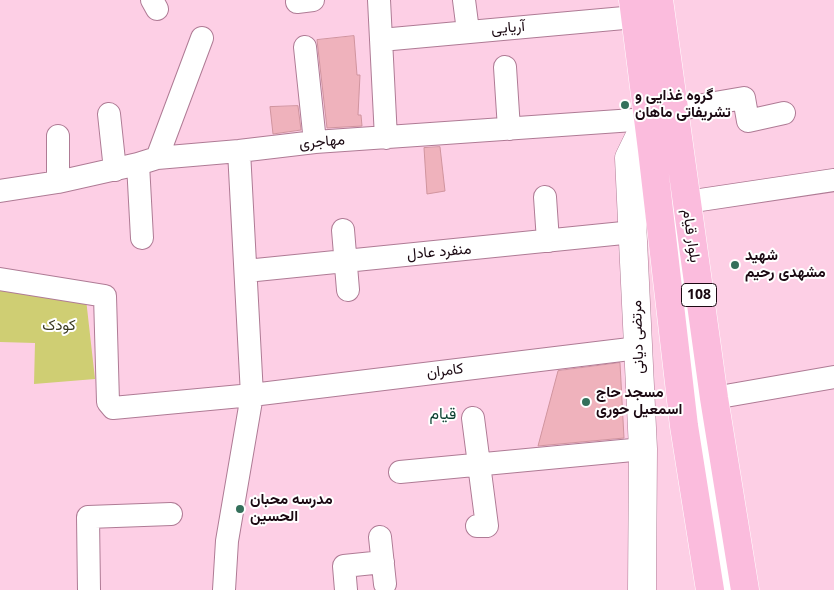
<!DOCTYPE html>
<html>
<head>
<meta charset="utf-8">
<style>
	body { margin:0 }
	canvas { display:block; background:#fdcfe5 }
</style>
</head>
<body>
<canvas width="834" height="590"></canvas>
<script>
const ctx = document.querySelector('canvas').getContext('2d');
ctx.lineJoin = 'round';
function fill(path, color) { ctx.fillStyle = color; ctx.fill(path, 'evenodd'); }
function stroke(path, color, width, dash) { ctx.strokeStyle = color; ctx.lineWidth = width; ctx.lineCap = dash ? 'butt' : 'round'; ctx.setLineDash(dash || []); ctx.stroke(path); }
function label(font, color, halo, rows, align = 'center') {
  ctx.font = font + ' "Noto Sans",Vazirmatn,sans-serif'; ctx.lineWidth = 4; ctx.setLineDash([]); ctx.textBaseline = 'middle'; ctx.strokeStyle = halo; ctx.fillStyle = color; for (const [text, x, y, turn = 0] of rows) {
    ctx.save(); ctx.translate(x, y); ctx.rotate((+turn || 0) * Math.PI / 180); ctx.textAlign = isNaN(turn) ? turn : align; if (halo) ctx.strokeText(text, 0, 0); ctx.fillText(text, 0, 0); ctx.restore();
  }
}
const green = new Path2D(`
	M0,287L86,299L95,379L34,384L35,343L0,342Z`);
const building = new Path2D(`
	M354,36L357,75H360L358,115H361L362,126L327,128L317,40Z
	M298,106L301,130L273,134L270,107Z
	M440,147L445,191L427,194L424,148Z
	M620,363L624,438L538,446L558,371Z`);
const service = new Path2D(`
	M667,166L719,537L728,590`);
const minor = new Path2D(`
	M152,0L157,9
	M379,0L386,138
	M464,0L468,31
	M297,2L313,0
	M381,40L635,17
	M305,47L315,142
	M505,67L509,129
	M674,110L744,98L748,121L784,113
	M109,114L115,170
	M58,136V182
	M157,158L202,38
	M138,164L142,238
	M0,191L58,182L138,164L157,158L239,151L315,142L648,119
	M545,197L548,241
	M687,202L834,180
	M343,230L348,290
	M246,271L633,232
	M0,279L105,296L108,402L113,408L252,395L638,348
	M714,398L834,377
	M473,418L487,526H477
	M400,472L643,449
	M380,537L385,584
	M89,590L88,517L171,514
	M224,590L227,541L252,395L239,151
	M346,590L344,566L383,562`);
const tertiary = new Path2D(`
	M642,590L643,449L629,158L648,119`);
const primary = new Path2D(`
	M633,0L652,150L684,426L710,590
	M659,0L714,398L745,590`);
const markers = [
	[625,105,5,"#34705b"],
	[735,265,5,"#34705b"],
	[586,402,5,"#34705b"],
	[240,509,5,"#34705b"]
];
const shields = [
	[699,295,35]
];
const shieldNames = [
	["108",699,295]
];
const streetNames = [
	["آریایی",508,28,-5],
	["مهاجری",322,142,-5],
	["بلوار قیام",691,236,82],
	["منفرد عادل",439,252,-5],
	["مرتضی دیانی",638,337,-92],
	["کامران",445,371,-7]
];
const poiNames = [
	["گروه غذایی و",635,96],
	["تشریفاتی ماهان",635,113],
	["شهید",745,256],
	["مشهدی رحیم",745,273],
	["مسجد حاج",596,393],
	["اسمعیل حوری",596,410],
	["مدرسه محبان",250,500],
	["الحسین",250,517]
];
const parkNames = [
	["کودک",59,326]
];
const neighbourhoodNames = [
	["قیام",443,414]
];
fill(green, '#cfce73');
fill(building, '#efb2bc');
stroke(building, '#d0949e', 1);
stroke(service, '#af7b95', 13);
stroke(minor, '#af7b95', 24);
stroke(tertiary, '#af7b95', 29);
stroke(primary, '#fff', 29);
stroke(service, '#fff', 11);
stroke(minor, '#fff', 22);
stroke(tertiary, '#fff', 28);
stroke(primary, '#fbbcdd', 28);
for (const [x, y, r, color] of markers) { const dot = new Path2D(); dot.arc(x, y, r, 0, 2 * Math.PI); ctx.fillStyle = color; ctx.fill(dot); stroke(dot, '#fff', 2); }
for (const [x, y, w] of shields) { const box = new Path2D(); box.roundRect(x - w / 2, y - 11.5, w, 23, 4); ctx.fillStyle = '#fff'; ctx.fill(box); stroke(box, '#1b0912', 1); }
label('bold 14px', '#1b0912', null, shieldNames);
label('15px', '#1b0912', '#fff', streetNames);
label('bold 15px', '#1b0912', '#fff', poiNames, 'left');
label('15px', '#393920', '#fff', parkNames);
label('16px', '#093e2e', '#fff', neighbourhoodNames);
</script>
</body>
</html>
